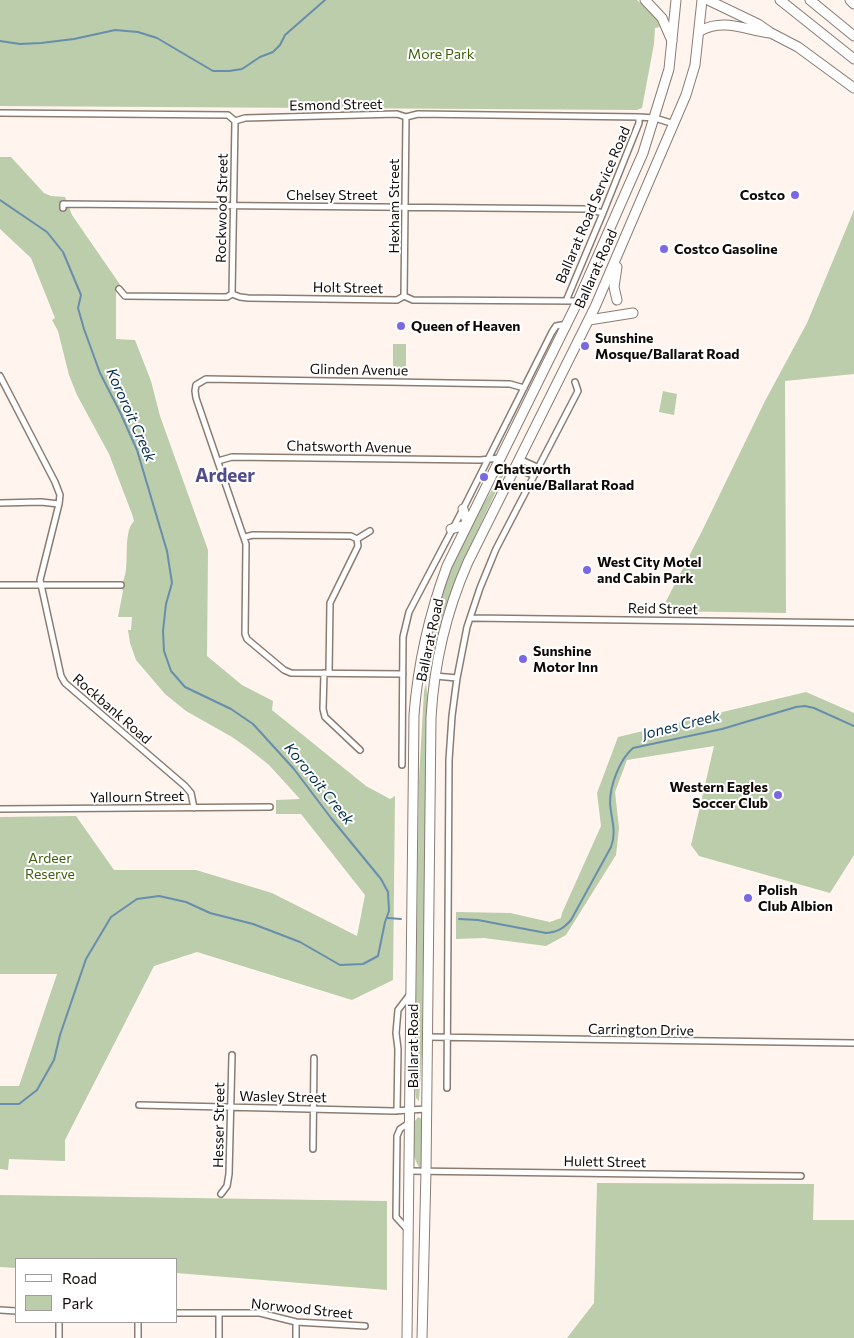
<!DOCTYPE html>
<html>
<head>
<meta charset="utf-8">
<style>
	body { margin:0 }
	#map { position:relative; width:854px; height:1338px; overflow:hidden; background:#fff5ee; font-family:Commissioner,sans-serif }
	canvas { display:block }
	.legend { position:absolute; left:15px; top:1258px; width:162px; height:65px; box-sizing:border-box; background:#fff; border:1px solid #9f9d9c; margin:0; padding:6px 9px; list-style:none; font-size:15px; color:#0f0a07 }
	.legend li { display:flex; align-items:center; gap:10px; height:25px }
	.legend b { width:25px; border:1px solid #9f9d9c }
</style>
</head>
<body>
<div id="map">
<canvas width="854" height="1338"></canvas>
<ul class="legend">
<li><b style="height:6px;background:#fff"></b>Road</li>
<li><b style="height:14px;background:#bbcdab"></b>Park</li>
</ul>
</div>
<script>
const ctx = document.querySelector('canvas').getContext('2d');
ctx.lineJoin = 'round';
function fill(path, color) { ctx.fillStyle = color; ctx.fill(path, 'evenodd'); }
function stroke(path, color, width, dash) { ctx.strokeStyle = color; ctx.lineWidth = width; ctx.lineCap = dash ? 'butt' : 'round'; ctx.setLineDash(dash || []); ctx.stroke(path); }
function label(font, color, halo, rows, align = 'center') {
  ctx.font = font + ' Commissioner,sans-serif'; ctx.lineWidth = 4; ctx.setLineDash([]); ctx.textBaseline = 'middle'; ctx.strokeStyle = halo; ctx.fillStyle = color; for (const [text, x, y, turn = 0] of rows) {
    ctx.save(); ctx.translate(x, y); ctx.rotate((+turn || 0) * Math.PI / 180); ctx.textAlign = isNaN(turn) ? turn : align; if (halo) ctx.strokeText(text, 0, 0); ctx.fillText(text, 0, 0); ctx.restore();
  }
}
const green = new Path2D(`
	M0,0H637L655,15L660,27L655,28L654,44L642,108L637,110L0,106Z
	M0,157H11L44,193L51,196L65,197L72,215L121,286L116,290V339L135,340L151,381L160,416L208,550L207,656L242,685L273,701L272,710L366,786L390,799L395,796L393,980L352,1000L197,952L154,966L65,1140V1161L9,1159L8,1170L0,1169V1086H19L57,974H0V817L76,816L114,870H196L272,893L357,936L365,895L301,814H276V800L300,799L269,765L249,749L232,737L186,711L165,694L136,660L130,643L128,630H131L132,617H118L123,591L121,585C132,570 121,534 134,521L132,514L109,454L77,395L69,375L58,331L52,320L55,318L31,258L0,229Z
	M854,210V374L785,381L786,613L661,611L703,529L765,401L807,323Z
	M393,344H406V376H393Z
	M663,391L677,394L674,415L659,412Z
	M507,468L458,572L442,618H443L435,652L428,662C428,615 452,566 472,524C481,507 492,491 501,474Z
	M426,684L428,700L422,1019L424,1020L419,1101L416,1098L415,1080L419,779L424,691Z
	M806,692L854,713V855L830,893L699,856L691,845L714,746L627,760L615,792L619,828L616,855L566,935L546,946L484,938L456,939V912L510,913L550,922L561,918L562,913L601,826L597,793L618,737Z
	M418,1117L422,1119L423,1125L422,1166L420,1168C410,1156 414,1135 415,1121Z
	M597,1183L814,1184L813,1220H854V1338H567L594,1303Z
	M0,1195L387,1201V1290L176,1273V1259H16V1268L0,1267Z`);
const stream = new Path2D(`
	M0,41L20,44L41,43L74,39L115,30L138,32L157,38L213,71H229L242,69L260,57L273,52L280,45L285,35L325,0
	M0,200L47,232L63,252L81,295L78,308L84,329L100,373L120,412L137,450L167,551L172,583L166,604L163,631L164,651L171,671L185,687L231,709L253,724L294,769L331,818L381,879L388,892L389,911L385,922L378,956L363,964L340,965L300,942L253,924L210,913L186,902L159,896L137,899L111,917L86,959L60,1035L54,1060L37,1090L19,1104H0
	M388,918L401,919
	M459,919L478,920L546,933C558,932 564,928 571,920L611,847C617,832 611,818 610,803C610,786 619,760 633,748L722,729L796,707L805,706L814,708L854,726`);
const minor = new Path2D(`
	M0,113L228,115L235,121L245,118L397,114L406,117L418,114L639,117L655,118L674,124
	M63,208V204L587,209L603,213
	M119,289L125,296L222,297H227L232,294L240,297L248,298L397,300L404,296L413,300L578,301
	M232,294L235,121
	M404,296L406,117
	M566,301L603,213L639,123V117
	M0,376L55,482L60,495L59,504L40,580L61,676L65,683L185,786L191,793L194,808
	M519,459L539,468
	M218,461L232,457L480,460L500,458
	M514,468L533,475
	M0,503L41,502L59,504
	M245,537L253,535L351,536L357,539L358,546L330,603L329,673
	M357,539L370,531
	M0,585H121
	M472,618L854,623
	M324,673L323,709L325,717L360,750
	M403,674L291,673L284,670L247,639L245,634L246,544L196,398L195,391L196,385L206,379L510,384L524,388
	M435,676L457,678
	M402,765L403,637L409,612L463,509L552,332L556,326L567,324
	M0,809L270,807
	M427,1037L854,1043
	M447,1088L449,760L452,716L457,678L467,627L480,588L496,549L578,391L575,382
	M139,1105L394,1111L426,1109
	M397,1111L398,1049L396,1033L398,1010L411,993
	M313,1149L314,1058
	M409,1171L801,1176
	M221,1194L227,1186L229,1174L232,1055
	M408,1230L396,1217L397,1136L400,1129L409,1123
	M0,1310L16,1311
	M176,1313H260L296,1322L365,1326
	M59,1338V1322
	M138,1338V1322
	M219,1338V1314
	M296,1338V1322`);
const trunk = new Path2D(`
	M617,300L614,287L617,267
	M589,320L633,313
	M463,509L467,522
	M451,529L466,525
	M407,1338L414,715C418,663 429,615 447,566L578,301L643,153L669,69L676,0
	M422,1338L426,1171L431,718C434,663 446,612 468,562L595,307L686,95L695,65L702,0`);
const motorway = new Path2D(`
	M645,0L662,18L672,41
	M708,0L758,24L771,33L798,47L854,88
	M780,0L854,59
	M810,0L854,36
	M850,0L854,4
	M700,31C724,18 745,30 770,33`);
const markers = [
	[795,195,5,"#7b68e3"],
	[664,249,5,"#7b68e3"],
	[401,326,5,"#7b68e3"],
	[585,346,5,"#7b68e3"],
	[484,477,5,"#7b68e3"],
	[587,570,5,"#7b68e3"],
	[523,659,5,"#7b68e3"],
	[778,795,5,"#7b68e3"],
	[748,898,5,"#7b68e3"]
];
const parkNames = [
	["More Park",441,54],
	["Ardeer",50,858],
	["Reserve",50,874]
];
const streetNames = [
	["Esmond Street",336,105,-1],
	["Chelsey Street",332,195],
	["Ballarat Road Service Road",593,205,-67],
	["Hexham Street",394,206,-90],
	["Rockwood Street",222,208,-89],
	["Ballarat Road",596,269,-66],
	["Holt Street",348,288,1],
	["Glinden Avenue",359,370,1],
	["Chatsworth Avenue",349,447,1],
	["Reid Street",663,609,1],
	["Ballarat Road",430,640,-78],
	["Rockbank Road",112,709,41],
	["Yallourn Street",137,797,-1],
	["Carrington Drive",641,1030,1],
	["Ballarat Road",413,1046,-90],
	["Wasley Street",283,1097,1],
	["Hesser Street",219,1125,-89],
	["Hulett Street",605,1162,1],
	["Norwood Street",302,1309,6]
];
const poiNames = [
	["Costco",785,195,"right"],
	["Costco Gasoline",674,249],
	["Queen of Heaven",411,326],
	["Sunshine",595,338],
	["Mosque/Ballarat Road",595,354],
	["Chatsworth",494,469],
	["Avenue/Ballarat Road",494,485],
	["West City Motel",597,562],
	["and Cabin Park",597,578],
	["Sunshine",533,651],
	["Motor Inn",533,667],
	["Western Eagles",768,787,"right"],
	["Soccer Club",768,803,"right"],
	["Polish",758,890],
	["Club Albion",758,906]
];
const waterNames = [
	["Kororoit Creek",131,415,66],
	["Jones Creek",681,725,-14],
	["Kororoit Creek",319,784,51]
];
const districtNames = [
	["Ardeer",225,476]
];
fill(green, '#bbcdab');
stroke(stream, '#698dac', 2);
stroke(minor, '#8b7c72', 8);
stroke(trunk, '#8b7c72', 11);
stroke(motorway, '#8b7c72', 11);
stroke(minor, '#fff', 5);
stroke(trunk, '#fff', 9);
stroke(motorway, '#fff', 9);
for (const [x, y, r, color] of markers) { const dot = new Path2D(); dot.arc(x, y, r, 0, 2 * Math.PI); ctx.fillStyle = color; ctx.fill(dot); stroke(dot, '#fff', 2); }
label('14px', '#3d5f0b', '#fff', parkNames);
label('14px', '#0f0a07', '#fff', streetNames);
label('bold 14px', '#0f0a07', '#fff', poiNames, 'left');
label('italic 15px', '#042f4c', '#fff', waterNames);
label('bold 19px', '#534c8b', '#fff', districtNames);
</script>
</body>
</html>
